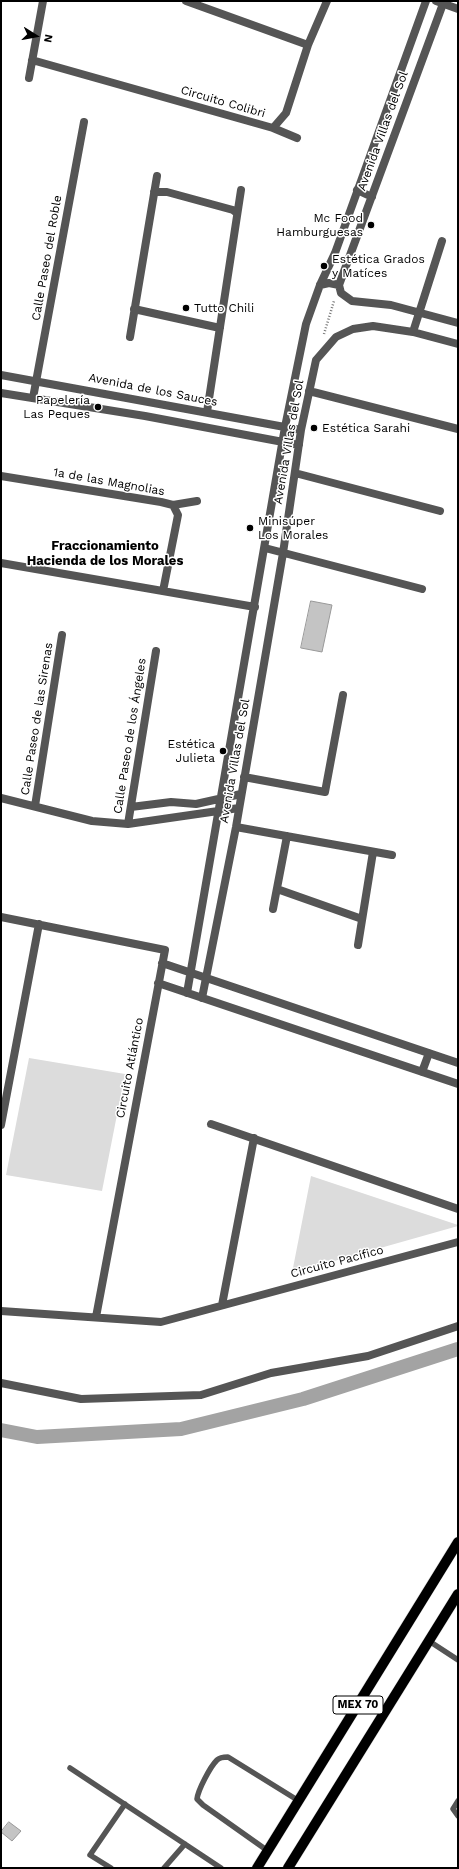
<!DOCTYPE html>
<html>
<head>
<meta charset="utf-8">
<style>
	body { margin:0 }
	#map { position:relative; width:459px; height:1869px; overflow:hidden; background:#fff; font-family:"Work Sans",sans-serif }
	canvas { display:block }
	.frame { position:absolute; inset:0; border:2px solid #000; pointer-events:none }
	.north { position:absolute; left:16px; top:16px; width:40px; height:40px; -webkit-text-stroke:3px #fff; paint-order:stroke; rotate:101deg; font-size:11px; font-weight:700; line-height:16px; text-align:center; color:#000 }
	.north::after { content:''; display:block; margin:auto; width:14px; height:18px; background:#000; clip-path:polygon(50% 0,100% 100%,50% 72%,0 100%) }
</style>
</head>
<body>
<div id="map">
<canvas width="459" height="1869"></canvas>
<div class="frame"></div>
<div class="north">N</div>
</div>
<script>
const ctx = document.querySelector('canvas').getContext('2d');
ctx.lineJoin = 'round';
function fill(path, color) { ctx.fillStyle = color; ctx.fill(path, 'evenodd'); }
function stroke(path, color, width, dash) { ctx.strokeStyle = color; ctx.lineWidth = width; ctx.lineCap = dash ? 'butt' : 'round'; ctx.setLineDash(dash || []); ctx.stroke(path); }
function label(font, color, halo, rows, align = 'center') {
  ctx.font = font + ' "Work Sans",sans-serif'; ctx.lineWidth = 3; ctx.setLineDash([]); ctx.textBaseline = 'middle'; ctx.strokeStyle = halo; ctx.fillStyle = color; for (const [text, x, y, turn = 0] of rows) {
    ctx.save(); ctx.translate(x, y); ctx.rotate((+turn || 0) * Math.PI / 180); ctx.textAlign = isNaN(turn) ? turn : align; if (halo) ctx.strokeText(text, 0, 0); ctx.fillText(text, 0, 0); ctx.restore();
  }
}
const green = new Path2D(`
	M29,1058L125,1074L102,1191L6,1175Z
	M311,1176L458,1225V1226L292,1273Z`);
const canal = new Path2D(`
	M1,1430L37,1437L181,1429L303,1399L458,1349`);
const building = new Path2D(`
	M311,601L332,605L322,652L301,648Z
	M9,1822L21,1831L12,1841L1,1832Z`);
const path = new Path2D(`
	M324,334L334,301`);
const service = new Path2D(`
	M429,1641L458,1660
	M70,1768L221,1868
	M458,1801L453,1809L458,1816
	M268,1851L203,1805L197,1799C198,1790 210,1767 217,1760C220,1757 224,1757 228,1757L299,1801
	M111,1868L90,1855L125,1804
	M164,1868L185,1844`);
const minor = new Path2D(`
	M186,1L308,45
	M436,1L458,9
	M32,60L273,128L297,138
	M29,78L43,1
	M273,128L286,113L308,45L327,1
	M357,190L372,197
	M154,192H167L233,210L237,213
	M320,285L329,283L339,285
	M339,285L444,1
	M339,285L341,293L352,301L391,305L458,323
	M134,309L220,328
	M413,332L442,241
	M130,337L157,176
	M1,375L301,430
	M309,391L458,429
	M1,393L145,416L299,445
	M33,398L84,122
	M207,412L241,190
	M295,473L440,511
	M1,476L161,502L173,505L178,515L163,591
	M173,505L197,501
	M265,548L422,589
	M1,563L255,607
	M244,777L325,792L343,695
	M1,798L92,821L128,824L239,808
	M35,806L62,635
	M131,807L171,802L196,804L241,794
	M128,824L156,651
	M236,827L392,855
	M277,889L362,919
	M273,909L287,836
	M1,917L165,950L96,1317
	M358,945L373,852
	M162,963L458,1063
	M158,983L458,1084
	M187,993L285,427L306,324L320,285L335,253L426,1
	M202,998L236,827L283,553L301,430L316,360L336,337L353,329L373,326L413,332L458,344
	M422,1072L429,1053
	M211,1124L458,1209
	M1,1125L39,924
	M222,1305L254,1138
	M1,1311L161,1322L458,1242
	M1,1383L81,1399L201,1395L271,1373L368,1356L458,1326`);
const primary = new Path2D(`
	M257,1868L458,1542
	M288,1868L458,1594`);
const markers = [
	[371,225,4,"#000"],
	[324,266,4,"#000"],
	[186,308,4,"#000"],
	[98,407,4,"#000"],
	[314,428,4,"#000"],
	[250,528,4,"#000"],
	[223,751,4,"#000"]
];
const shields = [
	[358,1705,50]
];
const shieldNames = [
	["MEX 70",358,1705]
];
const streetNames = [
	["Circuito Colibri",223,102,16],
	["Avenida Villas del Sol",383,131,-70],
	["Calle Paseo del Roble",47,258,-80],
	["Avenida de los Sauces",153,390,11],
	["Avenida Villas del Sol",289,442,-80],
	["1a de las Magnolias",109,482,10],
	["Calle Paseo de las Sirenas",37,719,-81],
	["Calle Paseo de los Ángeles",130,736,-81],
	["Avenida Villas del Sol",235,761,-80],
	["Circuito Atlántico",130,1068,-79],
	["Circuito Pacífico",337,1262,-15]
];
const poiNames = [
	["Mc Food",363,218,"right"],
	["Hamburguesas",363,232,"right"],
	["Estética Grados",332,259],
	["y Matíces",332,273],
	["Tutto Chili",194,308],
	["Papelería",90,400,"right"],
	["Las Peques",90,414,"right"],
	["Estética Sarahi",322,428],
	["Minisúper",258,521],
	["Los Morales",258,535],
	["Estética",215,744,"right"],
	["Julieta",215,758,"right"]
];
const neighbourhoodNames = [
	["Fraccionamiento",105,546],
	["Hacienda de los Morales",105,561]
];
fill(green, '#dcdcdc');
stroke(canal, '#a3a3a3', 14);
fill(building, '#c4c4c4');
stroke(building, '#999', 1);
stroke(primary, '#dbdbdb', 11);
stroke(path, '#777', 2.5, [1, 2]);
stroke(service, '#555', 5.5);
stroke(minor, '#555', 8);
stroke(primary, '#000', 10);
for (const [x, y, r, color] of markers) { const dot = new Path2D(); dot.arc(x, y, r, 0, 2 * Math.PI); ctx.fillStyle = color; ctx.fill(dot); stroke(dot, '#fff', 1.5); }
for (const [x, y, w] of shields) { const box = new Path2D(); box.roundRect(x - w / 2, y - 9, w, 18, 3); ctx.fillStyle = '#fff'; ctx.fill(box); stroke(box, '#000', 1); }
label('bold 11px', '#000', null, shieldNames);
label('12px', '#000', '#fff', streetNames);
label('12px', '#000', '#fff', poiNames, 'left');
label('bold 13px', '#000', '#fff', neighbourhoodNames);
</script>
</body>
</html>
